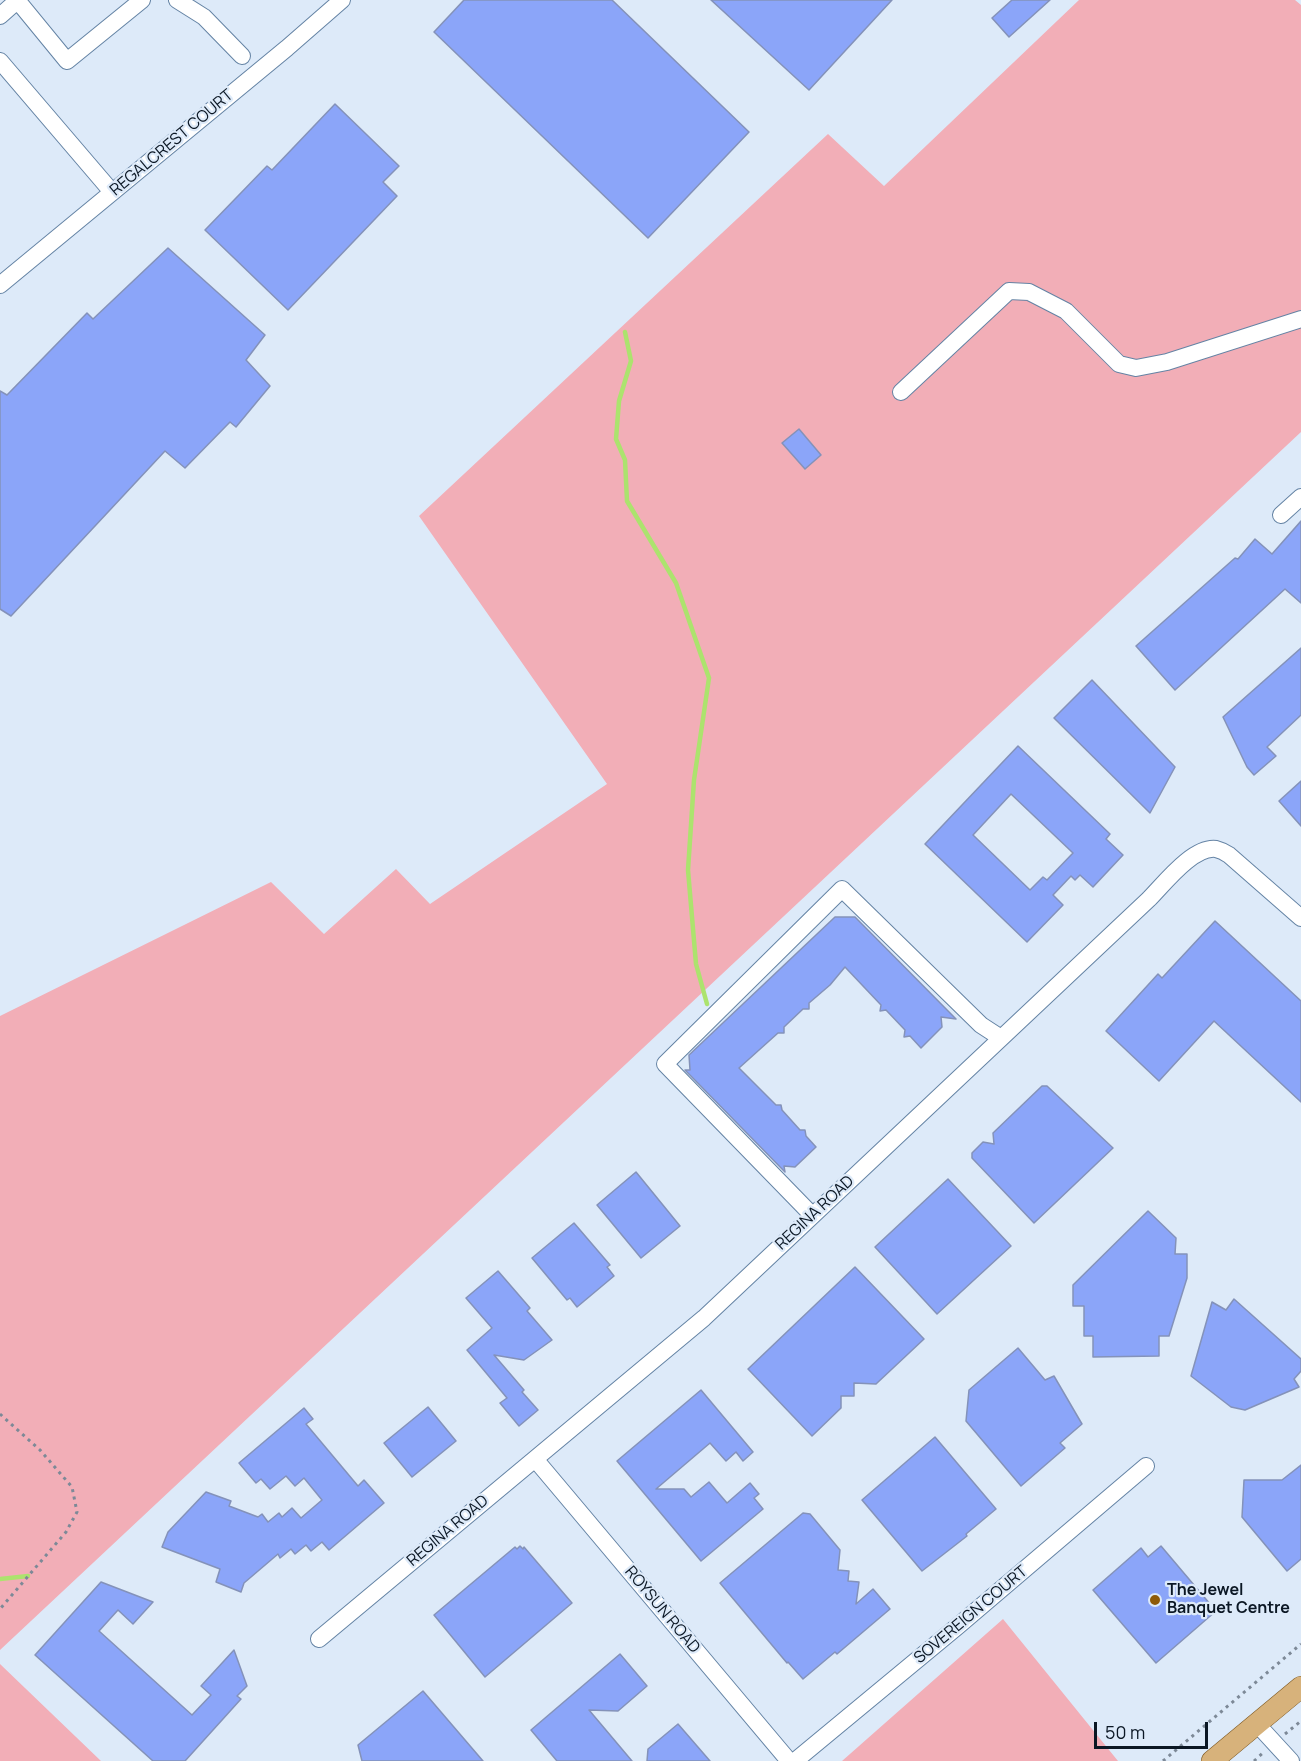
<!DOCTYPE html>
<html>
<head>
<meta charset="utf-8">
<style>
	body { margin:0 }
	#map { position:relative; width:1301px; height:1761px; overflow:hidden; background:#ddeaf9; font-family:Manrope,sans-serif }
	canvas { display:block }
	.scale { position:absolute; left:1094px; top:1722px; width:114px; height:27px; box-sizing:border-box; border:3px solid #0b1724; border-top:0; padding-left:8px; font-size:18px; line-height:21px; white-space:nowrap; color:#0b1724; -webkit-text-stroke:4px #ddeaf9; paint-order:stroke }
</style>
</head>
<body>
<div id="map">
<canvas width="1301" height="1761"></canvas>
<div class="scale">50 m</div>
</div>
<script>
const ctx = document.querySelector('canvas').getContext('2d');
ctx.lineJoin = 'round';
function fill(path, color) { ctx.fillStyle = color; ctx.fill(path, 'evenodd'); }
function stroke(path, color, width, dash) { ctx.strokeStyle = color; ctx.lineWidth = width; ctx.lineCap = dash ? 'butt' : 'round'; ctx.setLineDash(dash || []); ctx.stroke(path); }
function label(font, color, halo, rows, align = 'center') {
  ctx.font = font + ' Manrope,sans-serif'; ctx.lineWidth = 4.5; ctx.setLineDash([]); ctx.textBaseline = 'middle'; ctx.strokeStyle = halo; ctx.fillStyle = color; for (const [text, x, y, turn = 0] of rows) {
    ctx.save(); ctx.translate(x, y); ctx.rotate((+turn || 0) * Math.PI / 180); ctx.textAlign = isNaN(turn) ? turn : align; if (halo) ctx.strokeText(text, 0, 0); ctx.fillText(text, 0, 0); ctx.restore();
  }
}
const green = new Path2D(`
	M1079,0H1295L1301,5V432L0,1650V1016L271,882L324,934L396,869L430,904L607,784L419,516L828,134L884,186Z
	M1003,1619L1118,1761H842Z
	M0,1664L101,1761H0Z`);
const stream = new Path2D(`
	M625,332L631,361L619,401L616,439L625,460L627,501L676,583L709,678L694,780L688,870L696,964L707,1004
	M0,1579L28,1576`);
const building = new Path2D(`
	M464,0H612L749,132L648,238L434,32Z
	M711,0H892L809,90Z
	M1012,0H1050L1009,37L992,18Z
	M335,104L399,166L383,182L397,196L288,310L205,230L267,166L272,170Z
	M168,248L265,335L246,360L270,386L236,427L230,422L185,468L165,451L11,616L0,609V391L7,395L87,313L93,319Z
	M799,429L821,455L805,469L782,443Z
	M1301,521V603L1285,589L1175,690L1136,646L1235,558L1238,559L1255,539L1272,554Z
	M1301,648V715L1267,747L1276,756L1254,775L1247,767L1223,717Z
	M1092,680L1175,767L1150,813L1054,718Z
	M1018,746L1110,834L1106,839L1123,855L1093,887L1080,875L1075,880L1071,876L1053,895L1063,905L1027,942L925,844ZM1011,794L1073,853L1047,880L1043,877L1030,890L973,835Z
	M1301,781V826L1279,801Z
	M835,917H855L956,1019L941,1017L942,1027L921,1048L910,1036L904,1037L905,1030L886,1010L880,1011L881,1005L845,967L830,985L809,1003V1009H803L784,1027V1033H778L739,1068L776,1105H781L782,1110L800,1130H805L806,1136L816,1147L795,1167L784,1166L785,1172L685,1070H690L689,1055Z
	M1215,921L1301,1001V1102L1214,1021L1159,1081L1106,1031L1158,974L1162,978Z
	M1042,1086H1047L1113,1148L1034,1223L972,1158V1153L983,1142L994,1144L993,1133Z
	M636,1172L680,1226L641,1258L597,1205Z
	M948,1179L1011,1246L937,1314L875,1247Z
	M1148,1211L1176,1238L1175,1254H1187V1278L1169,1336H1159V1356L1093,1357V1336H1084V1306H1073V1285Z
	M574,1223L610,1265L607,1267L614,1276L577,1307L570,1298L567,1300L532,1258Z
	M855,1267L924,1339L876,1384L854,1383V1396H841V1408L812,1436L748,1369Z
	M498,1271L530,1308L527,1311L552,1340L524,1360L494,1355L524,1390L522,1392L538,1410L519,1426L500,1403L507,1398L467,1350L492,1328L466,1298Z
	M1234,1299L1301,1359V1371L1294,1379L1299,1387L1245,1410L1231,1407L1191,1376L1212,1302L1226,1310Z
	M1018,1348L1045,1380L1054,1376L1082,1424L1060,1443L1065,1448L1021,1486L966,1421L969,1390Z
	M701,1390L753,1452L743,1461L736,1452L726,1461L710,1443L656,1489H684L691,1497L709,1482L727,1503L750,1483L759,1494L754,1498L763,1509L701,1561L617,1461Z
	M428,1407L456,1441L412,1477L384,1443Z
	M304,1408L313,1419L306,1424L358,1486L364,1480L384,1503L329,1550L322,1542L311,1551L306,1545L295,1554L291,1549L280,1558L278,1554L244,1583L241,1592L216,1582L220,1569L162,1547L168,1532L206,1492L231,1501L229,1506L258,1517L262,1514L268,1522L279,1513L282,1517L292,1508L301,1518L322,1500L304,1478L295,1486L286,1476L270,1489L261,1479L256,1483L239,1463Z
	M935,1437L996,1509L966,1534L967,1536L922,1571L862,1500Z
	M1301,1465V1559L1287,1571L1242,1517L1244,1480H1282Z
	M803,1513L810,1514L840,1550L838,1570L849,1571L848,1581L859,1582L856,1604L873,1589L890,1609L837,1654L835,1652L803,1679L788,1662L787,1663L720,1583Z
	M520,1546L523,1549L524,1547L572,1603L485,1677L434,1615L515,1547L517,1549Z
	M1161,1546L1216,1611L1156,1663L1093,1590L1141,1548L1148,1557Z
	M101,1582L153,1602L133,1624L118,1610L99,1631L192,1715L211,1695L201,1686L234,1650L247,1686L237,1696L241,1699L185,1761H153L35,1655Z
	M620,1654L647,1686L618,1711L589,1710L632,1761H557L531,1730Z
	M423,1691L483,1761H362L358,1745Z
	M678,1724L710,1761H647L648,1749Z`);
const path = new Path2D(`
	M0,1414L40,1450L72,1487L77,1512L66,1532L0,1609
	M1285,1734L1301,1721
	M1163,1761L1301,1644
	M1254,1761L1264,1752`);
const minor = new Path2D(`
	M17,0L67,61L142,0
	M177,0L204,17L242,56
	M0,16L18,0
	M0,61L112,192
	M0,285L287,48L342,0
	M901,392L1009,291L1029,292L1066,311L1119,364L1136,368L1167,362L1301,319
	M1281,515L1301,497
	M812,1215L665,1064L842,889L981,1025L1001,1038
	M535,1459L789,1761
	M319,1639L704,1318L1149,899C1164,884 1193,846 1216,849C1220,850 1226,853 1229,855L1301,918
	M1257,1724L1291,1761
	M795,1761L958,1626L1146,1466`);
const major = new Path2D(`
	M1212,1761L1301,1687`);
const markers = [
	[1155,1600,6,"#8e5a08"]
];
const streetNames = [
	["REGALCREST COURT",172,143,-40],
	["REGINA ROAD",815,1213,-43],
	["REGINA ROAD",448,1531,-40],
	["ROYSUN ROAD",662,1610,50],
	["SOVEREIGN COURT",971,1615,-40]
];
const poiNames = [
	["The Jewel",1167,1591],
	["Banquet Centre",1167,1609]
];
fill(green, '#f2aeb7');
stroke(stream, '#ace36e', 4.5);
fill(building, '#8ba5f9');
stroke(building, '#8492b9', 1.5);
stroke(minor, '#6483a4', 18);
stroke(major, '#7f5a23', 22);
stroke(path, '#7d8997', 3, [3, 4.5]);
stroke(minor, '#fff', 16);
stroke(major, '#d7b27b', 21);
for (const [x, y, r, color] of markers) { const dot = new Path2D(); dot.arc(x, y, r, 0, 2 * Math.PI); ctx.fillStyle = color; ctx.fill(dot); stroke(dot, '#ddeaf9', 2); }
label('16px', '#0b1724', '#ddeaf9', streetNames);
label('bold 16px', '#0b1724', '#ddeaf9', poiNames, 'left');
</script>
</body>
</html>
